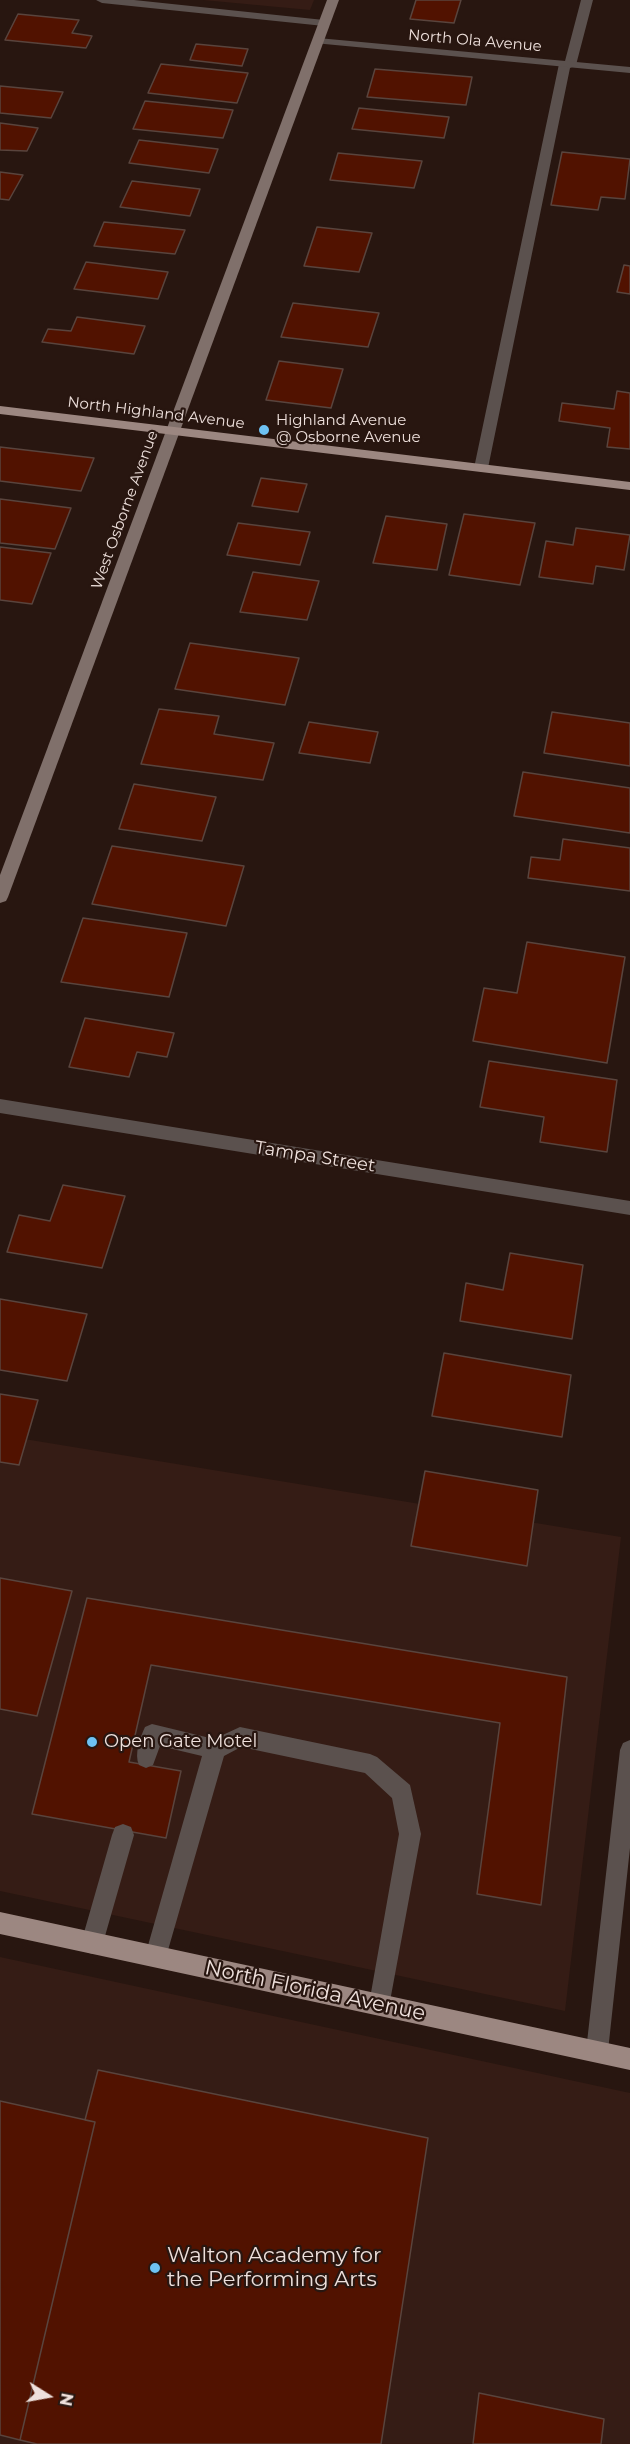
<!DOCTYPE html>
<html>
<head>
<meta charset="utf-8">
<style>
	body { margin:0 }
	#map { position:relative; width:630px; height:2444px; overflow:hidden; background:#281610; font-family:Montserrat,sans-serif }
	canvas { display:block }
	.north { position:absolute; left:18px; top:2366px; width:60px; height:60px; -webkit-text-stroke:4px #281610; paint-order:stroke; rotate:101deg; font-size:16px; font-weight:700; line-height:24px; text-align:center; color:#eee0dc }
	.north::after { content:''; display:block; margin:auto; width:21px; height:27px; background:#eee0dc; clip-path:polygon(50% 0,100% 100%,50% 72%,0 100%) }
</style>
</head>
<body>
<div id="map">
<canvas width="630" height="2444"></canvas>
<div class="north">N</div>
</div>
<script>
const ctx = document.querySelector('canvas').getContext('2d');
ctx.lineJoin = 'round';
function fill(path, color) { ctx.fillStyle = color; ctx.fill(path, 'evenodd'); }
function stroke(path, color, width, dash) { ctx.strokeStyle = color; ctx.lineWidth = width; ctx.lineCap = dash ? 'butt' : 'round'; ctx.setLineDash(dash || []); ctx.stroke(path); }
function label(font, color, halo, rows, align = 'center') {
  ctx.font = font + ' Montserrat,sans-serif'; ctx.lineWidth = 4.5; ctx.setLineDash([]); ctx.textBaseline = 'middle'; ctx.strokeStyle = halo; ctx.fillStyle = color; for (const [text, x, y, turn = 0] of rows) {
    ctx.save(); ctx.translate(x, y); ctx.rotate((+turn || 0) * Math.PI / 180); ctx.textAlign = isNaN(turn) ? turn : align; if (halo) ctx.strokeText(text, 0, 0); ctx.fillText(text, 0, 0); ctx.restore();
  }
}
const built = new Path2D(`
	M203,0H314L310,10Z
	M0,1435L621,1537L565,2011L0,1891Z
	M0,1957L630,2093V2444H0Z`);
const building = new Path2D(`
	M416,0H461L454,23L410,19Z
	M18,14L79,20L72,33L92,36L86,48L5,40Z
	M196,44L248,49L242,66L190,60Z
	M161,64L248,73L237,103L148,93Z
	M375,69L472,77L466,105L367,97Z
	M0,86L63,92L51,118L0,113Z
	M145,101L233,110L223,138L133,129Z
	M359,108L449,117L444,138L352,129Z
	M0,123L38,128L27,151L0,150Z
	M139,140L218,149L209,173L129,163Z
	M562,152L630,159L625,199L601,197L598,210L551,205Z
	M338,153L422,161L414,188L330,180Z
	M0,172L23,175L9,200L0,199Z
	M132,181L200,189L190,216L120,207Z
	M104,222L185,230L175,254L94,246Z
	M317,227L372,233L359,272L304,266Z
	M86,262L168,272L158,299L74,289Z
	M624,265L630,266V294L617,292Z
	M293,303L379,313L368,347L281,337Z
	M77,317L145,326L134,354L42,342L48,329L71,331Z
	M279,361L343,369L331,408L266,400Z
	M617,391L630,393V449L607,447L610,428L559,421L562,403L614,409Z
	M0,447L94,458L81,491L0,481Z
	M261,478L307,484L298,512L252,506Z
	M0,499L71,508L55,549L0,543Z
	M464,514L535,523L520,585L449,575Z
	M386,516L447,524L437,570L373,563Z
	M238,523L310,532L300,565L227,555Z
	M576,528L630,535L624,570L596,566L593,584L539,577L546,541L573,545Z
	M0,547L51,553L32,604L0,600Z
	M253,572L319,581L307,620L240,612Z
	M190,643L299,658L285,705L175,689Z
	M159,709L219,716L214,734L274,743L263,780L141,764Z
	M552,712L630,723V766L544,753Z
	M309,722L378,732L370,763L299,753Z
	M523,772L630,788V833L514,816Z
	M134,784L216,797L202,841L119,829Z
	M563,839L630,848V891L528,878L531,857L560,860Z
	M112,846L244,866L226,926L92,904Z
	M83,918L187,933L169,997L61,982Z
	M527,942L625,957L607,1063L473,1041L484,988L517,993Z
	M85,1018L174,1033L167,1057L137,1052L129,1077L69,1067Z
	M489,1061L617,1080L607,1152L540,1142L544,1117L480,1107Z
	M63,1185L125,1196L102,1268L7,1252L19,1215L50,1221Z
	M510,1253L583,1265L572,1339L460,1321L466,1283L503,1290Z
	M0,1299L87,1314L67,1381L0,1370Z
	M444,1353L571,1375L562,1437L432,1416Z
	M0,1394L38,1400L19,1465L0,1462Z
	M425,1471L538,1490L527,1566L411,1546Z
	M0,1578L72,1591L37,1716L0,1709Z
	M87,1598L567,1677L541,1905L477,1894L500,1723L151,1665L129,1762L181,1771L166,1838L32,1814Z
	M98,2070L428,2138L381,2444H37L20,2440L95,2122L85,2120Z
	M0,2101L95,2122L20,2440L0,2435Z
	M479,2393L604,2419L601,2444H473Z`);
const lane = new Path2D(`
	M581,0H593L576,65L570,68L488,468L481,472L474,468L559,64L565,61Z
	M152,1724L214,1739L240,1727L370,1754L377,1757L410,1785L421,1834L388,2012L380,2015L372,2012L369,2004L399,1834L392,1798L365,1773L241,1747L224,1756L164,1964L156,1967L148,1964L145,1956L202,1756L160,1746L153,1765L146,1768L139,1765C134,1754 140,1738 145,1727Z
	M123,1824L131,1827L134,1835L103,1943L100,1951L92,1954L84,1951L81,1943L112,1835L115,1827Z`);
const street = new Path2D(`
	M96,0H134L324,20L330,23L324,26L102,3Z
	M318,38L630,67V73L314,43V39Z
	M0,1099L630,1201V1215L0,1113Z
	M630,1740V1848L608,2051L605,2059L597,2062L589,2059L586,2051L620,1750L623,1743Z`);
const secondary = new Path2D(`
	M327,0H339L8,897L6,901L0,903V875Z`);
const primary = new Path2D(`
	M0,406L630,482V490L0,414Z
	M0,1912L630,2048V2070L0,1934Z`);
const markers = [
	[264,430,6,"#6ec2f3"],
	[92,1742,6,"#6ec2f3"],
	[155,2268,6,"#6ec2f3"]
];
const farStreetnames = [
	["North Ola Avenue",475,41,5],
	["North Highland Avenue",156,413,7],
	["West Osborne Avenue",125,510,-70]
];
const farPoinames = [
	["Highland Avenue",276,421],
	["@ Osborne Avenue",276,438]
];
const streetNames = [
	["Tampa Street",315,1157,9]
];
const poiNames = [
	["Open Gate Motel",104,1742]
];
const nearStreetnames = [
	["North Florida Avenue",315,1991,12]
];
const nearPoinames = [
	["Walton Academy for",167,2256],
	["the Performing Arts",167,2280]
];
fill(built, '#351c15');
fill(building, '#511200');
stroke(building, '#59443d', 1.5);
fill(lane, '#5b514e');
fill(street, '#5b514e');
fill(secondary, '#80706b');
fill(primary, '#9c8781');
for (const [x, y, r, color] of markers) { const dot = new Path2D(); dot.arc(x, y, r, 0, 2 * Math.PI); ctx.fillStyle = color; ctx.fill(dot); stroke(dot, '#281610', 2); }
label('15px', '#eee0dc', '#281610', farStreetnames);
label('15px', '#eee0dc', '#281610', farPoinames, 'left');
label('18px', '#eee0dc', '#281610', streetNames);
label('18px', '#eee0dc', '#281610', poiNames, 'left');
label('21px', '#eee0dc', '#281610', nearStreetnames);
label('21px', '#eee0dc', '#281610', nearPoinames, 'left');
</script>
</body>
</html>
